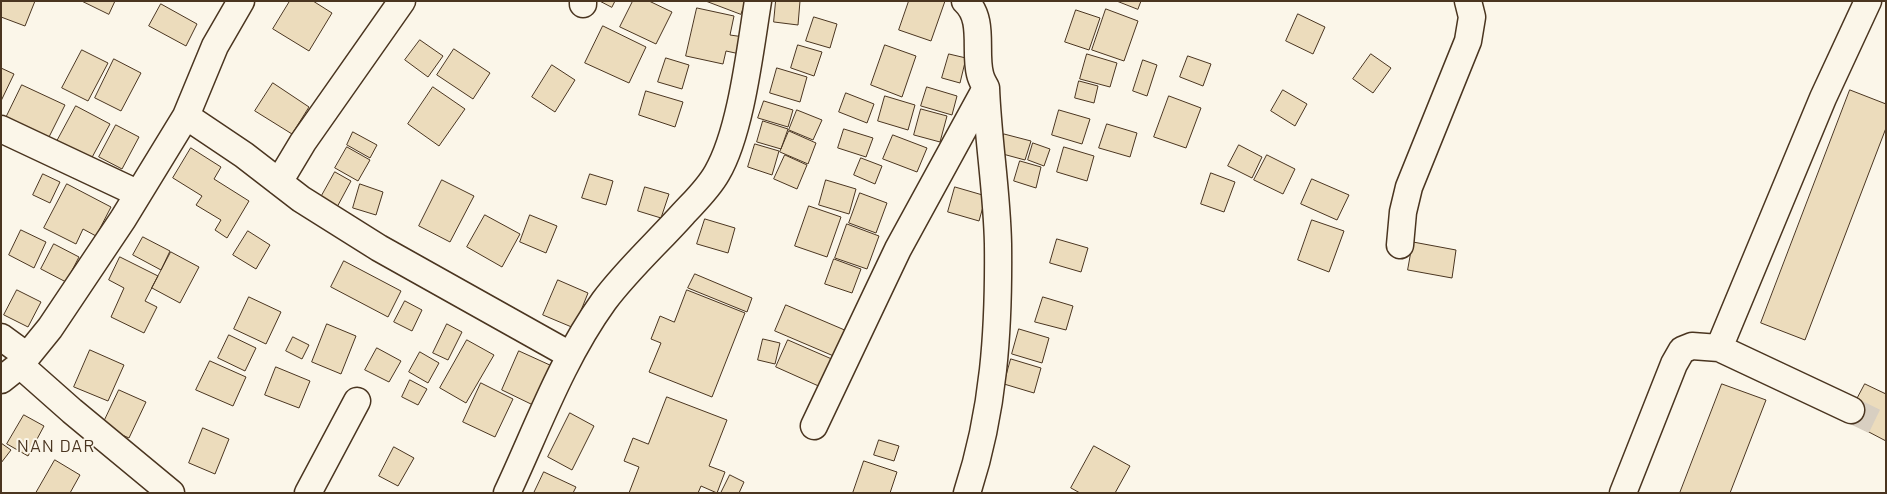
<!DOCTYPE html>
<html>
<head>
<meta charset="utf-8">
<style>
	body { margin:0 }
	#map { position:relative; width:1887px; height:494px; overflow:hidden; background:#fbf6e9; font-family:Barlow,sans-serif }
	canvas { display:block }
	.frame { position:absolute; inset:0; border:2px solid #4a3520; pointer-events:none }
</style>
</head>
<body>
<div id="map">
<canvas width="1887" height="494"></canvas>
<div class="frame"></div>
</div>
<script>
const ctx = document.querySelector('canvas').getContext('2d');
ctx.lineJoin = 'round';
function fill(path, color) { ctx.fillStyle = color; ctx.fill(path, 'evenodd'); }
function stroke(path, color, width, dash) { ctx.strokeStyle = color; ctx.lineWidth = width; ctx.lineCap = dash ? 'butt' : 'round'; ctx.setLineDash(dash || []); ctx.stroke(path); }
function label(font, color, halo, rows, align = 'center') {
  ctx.font = font + ' Barlow,sans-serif'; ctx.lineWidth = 4; ctx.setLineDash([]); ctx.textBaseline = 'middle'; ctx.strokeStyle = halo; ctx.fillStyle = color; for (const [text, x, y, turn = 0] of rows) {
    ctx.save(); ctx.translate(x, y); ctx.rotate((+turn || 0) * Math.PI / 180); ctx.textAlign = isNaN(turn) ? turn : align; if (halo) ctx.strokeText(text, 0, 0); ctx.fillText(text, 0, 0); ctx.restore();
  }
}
const building = new Path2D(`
	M1,1H35L25,26L1,17Z
	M82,1H115L109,14Z
	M290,1H313L332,13L309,51L273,29Z
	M600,1H615L612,7Z
	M633,1H649L672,12L656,44L620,27Z
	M706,1H746L741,14Z
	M776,1H800L798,25L774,22Z
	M909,1H945L931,41L899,30Z
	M1117,1H1141L1138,9Z
	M161,4L197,24L186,46L149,26Z
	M697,8L734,16L730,35L744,37L740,54L726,51L723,64L686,56Z
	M1106,9L1138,21L1124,61L1092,50Z
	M1076,10L1100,18L1089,50L1065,42Z
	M1298,14L1325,27L1313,54L1286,41Z
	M814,17L837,24L830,48L806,41Z
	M603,26L646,47L629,83L585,63Z
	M420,40L443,56L428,77L405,60Z
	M798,45L822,52L814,76L791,68Z
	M885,45L916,56L902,97L871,85Z
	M454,49L490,73L473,99L437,75Z
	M82,50L108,63L88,101L62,88Z
	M949,54L966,58L960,83L942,78Z
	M1087,54L1117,63L1110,87L1080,79Z
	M1371,54L1391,68L1373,93L1353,79Z
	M1188,56L1211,64L1203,86L1180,77Z
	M666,58L689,65L682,89L658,82Z
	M114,59L141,73L121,111L95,98Z
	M1143,60L1157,65L1147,96L1133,91Z
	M552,65L575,80L555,112L532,97Z
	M1,68L14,74L1,101Z
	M777,68L807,77L800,102L770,93Z
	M1079,81L1098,86L1094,103L1075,98Z
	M273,83L309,107L292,134L255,111Z
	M22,85L65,105L46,143L4,122Z
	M433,87L465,109L439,146L408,124Z
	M927,87L957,96L952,115L921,106Z
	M1283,90L1307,104L1295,126L1271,111Z
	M1850,90L1886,104V128L1805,340L1761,323Z
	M646,91L683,102L675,127L639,115Z
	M846,93L874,104L867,123L839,112Z
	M885,96L915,105L908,130L878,121Z
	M1169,96L1201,108L1186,148L1154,137Z
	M764,101L793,110L788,127L758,118Z
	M76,106L110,124L89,163L55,145Z
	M921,109L947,116L940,142L914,135Z
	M797,110L822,120L813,140L789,130Z
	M1059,110L1090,119L1082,144L1052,135Z
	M763,121L788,129L781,149L757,142Z
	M1107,124L1137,133L1130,157L1099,148Z
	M116,125L139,137L122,169L99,157Z
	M844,129L873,138L866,157L838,148Z
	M789,131L816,143L808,164L780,152Z
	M353,132L377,145L370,158L347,145Z
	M1004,134L1031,141L1025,160L999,153Z
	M893,135L927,148L917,172L883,159Z
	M1033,143L1050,149L1044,166L1028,160Z
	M755,144L779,151L772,175L748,167Z
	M1239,145L1262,157L1252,178L1228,166Z
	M347,147L370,160L358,181L335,168Z
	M1064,147L1094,156L1087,181L1057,172Z
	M191,148L221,167L214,179L249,201L227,238L215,230L221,220L196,205L202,196L173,178Z
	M785,155L807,165L797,189L774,179Z
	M1267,155L1295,169L1283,194L1254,180Z
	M861,158L882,166L875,184L854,175Z
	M1020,161L1041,167L1036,188L1014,181Z
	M335,172L351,181L336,209L320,199Z
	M1211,173L1235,182L1224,212L1201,204Z
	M43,174L60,182L50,203L33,195Z
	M590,174L613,181L606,205L582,198Z
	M1312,179L1349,195L1337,220L1301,204Z
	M442,180L474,196L450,242L419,226Z
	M826,180L856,189L849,214L819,205Z
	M67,184L111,207L96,236L83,229L76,244L44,228Z
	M360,184L383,192L376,215L353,208Z
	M645,187L669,194L661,218L638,211Z
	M955,187L986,196L979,221L948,212Z
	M860,193L887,203L876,233L849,223Z
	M809,206L841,217L827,257L795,246Z
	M485,215L520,234L502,267L467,247Z
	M530,215L557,226L546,253L520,242Z
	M705,219L735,228L728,253L697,244Z
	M1312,220L1344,231L1329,272L1298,260Z
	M847,224L879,236L867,269L835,258Z
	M21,230L46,242L34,268L9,255Z
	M248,231L270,245L256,269L233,255Z
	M143,237L170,251L161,270L133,255Z
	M1057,239L1088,248L1081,272L1050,263Z
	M1413,242L1456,250L1452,278L1408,270Z
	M54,244L79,257L66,282L41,269Z
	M171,252L199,267L180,303L152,288Z
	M120,257L158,276L145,301L157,307L144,333L111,317L124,288L109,280Z
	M834,259L861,269L852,293L825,284Z
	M344,261L401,291L388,317L331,287Z
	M695,274L752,298L747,312L688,288Z
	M558,280L588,293L574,328L543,315Z
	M17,290L41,302L28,327L4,315Z
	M687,290L745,313L712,397L649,372L661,343L651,339L660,316L674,322Z
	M249,297L281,312L266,344L234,329Z
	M1043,297L1073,306L1066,330L1035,322Z
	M405,301L422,310L412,331L394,322Z
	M786,305L847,331L836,357L775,331Z
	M327,324L356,336L341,374L312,362Z
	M447,324L462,332L448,360L433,353Z
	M1019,329L1049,338L1042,363L1012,354Z
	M229,335L256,348L245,371L218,358Z
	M293,337L309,345L302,359L286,351Z
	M763,339L780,343L775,364L758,360Z
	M467,340L494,355L466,403L440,388Z
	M788,340L834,360L823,388L776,367Z
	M377,348L401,361L389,382L365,370Z
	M90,350L124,365L108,401L74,387Z
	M519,351L552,366L533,405L502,390Z
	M420,352L439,363L428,383L409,372Z
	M1011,359L1041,368L1034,393L1004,384Z
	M210,361L246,377L233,406L196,390Z
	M276,367L310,381L299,408L265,395Z
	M410,380L427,389L418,405L402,397Z
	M481,383L513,399L495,437L463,422Z
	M1722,384L1766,400L1730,493H1680Z
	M1865,384L1886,394V441L1846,420Z
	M119,390L146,402L129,438L102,426Z
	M667,397L727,420L709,466L725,472L717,493L701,486L698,493H629L639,467L624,461L633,438L648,444Z
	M570,413L594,426L572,470L548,457Z
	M24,415L44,426L28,456L7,444Z
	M203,428L229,439L215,474L189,463Z
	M879,440L899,446L894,461L874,455Z
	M1,443L11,450L1,463Z
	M1094,446L1130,466L1115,493H1080L1071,488Z
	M394,447L414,458L398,486L379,476Z
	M55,460L80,475L70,493H36Z
	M864,461L897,472L890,493H853Z
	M544,472L576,487L573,493H534Z
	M730,475L744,482L739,493H721Z`);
const minorTunnel = new Path2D(`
	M1851,410L1886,427`);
const minor = new Path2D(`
	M965,1C985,19 974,51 980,74C981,79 984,84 986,88C988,140 997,192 998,244C999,330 994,411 967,493
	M583,4V1
	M186,116L244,155L301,199L379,248L570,355
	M1,129L137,193
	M279,182L303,142L402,1
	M1400,245L1403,212L1409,187L1468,41L1472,17L1468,1
	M1,337L27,356
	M1719,348L1823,98L1868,1
	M20,365L72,411L171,493
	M1,380L20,365L50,328L123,219L186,116L215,46L241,1
	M814,426L898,249L986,88
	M308,493L357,401
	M507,493C537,429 562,359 604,301C627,270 657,243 683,214C695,201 708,189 717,173C741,132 750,50 758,1
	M1623,493L1674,364L1682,350L1692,346L1719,348L1851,410`);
const quarterNames = [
	["NAN DAR",56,446]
];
fill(building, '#ecdcbc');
stroke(building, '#4a3520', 1);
stroke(minorTunnel, '#d8cfc1', 26, [26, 13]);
stroke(minor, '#4a3520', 29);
stroke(minor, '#fbf6e9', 26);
ctx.letterSpacing = '1px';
label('18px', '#4a3520', '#fbf6e9', quarterNames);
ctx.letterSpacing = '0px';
</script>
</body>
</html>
